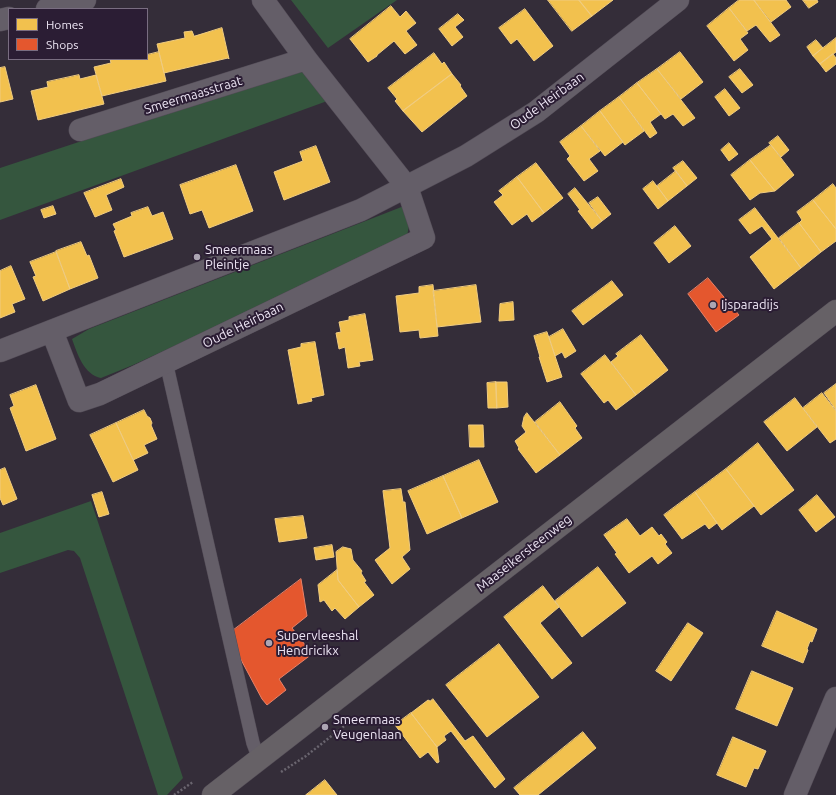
<!DOCTYPE html>
<html>
<head>
<meta charset="utf-8">
<style>
	body { margin:0 }
	#map { position:relative; width:836px; height:795px; overflow:hidden; background:#342d39; font-family:Ubuntu,sans-serif }
	canvas { display:block }
	.legend { position:absolute; left:8px; top:8px; width:140px; height:52px; box-sizing:border-box; background:#2b1d34; border:1px solid #796d81; margin:0; padding:5px 7px; list-style:none; font-size:12px; color:#ede5f4 }
	.legend li { display:flex; align-items:center; gap:8px; height:20px }
	.legend b { width:20px; border:1px solid #796d81 }
</style>
</head>
<body>
<div id="map">
<canvas width="836" height="795"></canvas>
<ul class="legend">
<li><b style="height:11px;background:#f2c14e"></b>Homes</li>
<li><b style="height:11px;background:#e4572e"></b>Shops</li>
</ul>
</div>
<script>
const ctx = document.querySelector('canvas').getContext('2d');
ctx.lineJoin = 'round';
function fill(path, color) { ctx.fillStyle = color; ctx.fill(path, 'evenodd'); }
function stroke(path, color, width, dash) { ctx.strokeStyle = color; ctx.lineWidth = width; ctx.lineCap = dash ? 'butt' : 'round'; ctx.setLineDash(dash || []); ctx.stroke(path); }
function label(font, color, halo, rows, align = 'center') {
  ctx.font = font + ' Ubuntu,sans-serif'; ctx.lineWidth = 4; ctx.setLineDash([]); ctx.textBaseline = 'middle'; ctx.strokeStyle = halo; ctx.fillStyle = color; for (const [text, x, y, turn = 0] of rows) {
    ctx.save(); ctx.translate(x, y); ctx.rotate((+turn || 0) * Math.PI / 180); ctx.textAlign = isNaN(turn) ? turn : align; if (halo) ctx.strokeText(text, 0, 0); ctx.fillText(text, 0, 0); ctx.restore();
  }
}
const green = new Path2D(`
	M291,0H397L328,48Z
	M303,68L330,100L0,220V168Z
	M404,206L409,226L407,236L351,265L133,365L101,378C84,375 77,353 72,339L89,329Z
	M91,501L183,778L167,795H158L80,558L74,551L68,550L0,573V533Z`);
const homes = new Path2D(`
	M548,0H579L592,16L572,31Z
	M579,0H613L592,16Z
	M739,0H754L780,35L770,42L756,25L747,31L729,8Z
	M754,0H786L791,7L771,22Z
	M803,0H817L818,2L809,8Z
	M391,6L400,17L406,11L416,23L406,31L417,45L405,54L394,41L377,55V56L368,62L350,39Z
	M729,8L748,33L740,39L748,50L734,61L707,26Z
	M525,9L553,46L534,61L517,39L511,44L499,28Z
	M458,14L464,20L455,27L463,37L452,46L439,29Z
	M222,28L229,59L228,58L164,73L157,44L185,38L184,32L192,31L194,36Z
	M836,38V52L820,64L813,56Z
	M816,40L823,48L813,56L807,47Z
	M159,52L166,81L102,96L94,67L111,63L110,59H147V55Z
	M680,52L703,82L681,99L657,69Z
	M434,53L442,64L444,62L452,74L403,111L395,101L397,99L388,88Z
	M833,54L836,58V64L826,72L820,64Z
	M5,67L13,99L0,102V68Z
	M657,69L695,118L683,126L673,114L665,119L637,83Z
	M740,69L753,85L742,93L729,77Z
	M452,74L461,85L460,86L467,96L422,132L403,111Z
	M79,75L80,79L96,75L104,104L38,120L31,91L48,87L47,82Z
	M637,83L661,114L650,122L657,133L650,138L619,97Z
	M725,89L740,108L729,116L715,97Z
	M619,97L644,131L625,145L600,111Z
	M600,111L623,142L605,156L581,126Z
	M581,126L600,151L589,159L598,171L584,181L567,159L570,156L560,142Z
	M778,136L789,150L781,157L769,143Z
	M729,143L738,154L729,161L721,150Z
	M771,145L794,175L775,191L750,160Z
	M316,146L330,182L284,200L274,172L303,161L300,152Z
	M750,160L775,191L760,193L750,200L731,175Z
	M683,161L697,178L687,186L673,168Z
	M536,163L563,198L544,213L517,177Z
	M236,165L253,211L209,228L202,210L190,214L180,185Z
	M676,171L687,186L668,201L657,186Z
	M517,177L544,213L532,222L527,214L512,225L494,202L503,195L499,191Z
	M121,179L124,187L106,195L112,210L95,217L84,193Z
	M653,181L668,201L658,209L643,189Z
	M833,184L836,188V229L813,200Z
	M575,188L602,221L592,229L578,211L580,210L568,194Z
	M598,197L611,214L602,221L589,203Z
	M813,200L836,229V241L821,252L799,223L802,220L797,212Z
	M53,206L56,214L44,218L41,210Z
	M148,207L152,216L163,212L173,239L124,257L114,231L116,230L113,224L132,216L131,213Z
	M755,208L801,268L774,289L750,257L772,239L762,226L750,234L739,220Z
	M799,223L821,252L801,268L779,238Z
	M675,226L691,246L669,263L654,243Z
	M81,242L87,256L89,255L98,278L70,289L56,251Z
	M56,252L70,289L43,301L33,277L36,276L30,262Z
	M11,266L25,299L12,304L15,312L0,318V271Z
	M612,281L623,295L583,325L572,311Z
	M433,285L438,336L420,338L419,330L400,332L396,296L419,293V287Z
	M476,285L481,322L437,327L433,291Z
	M513,302L514,320L499,321L500,304Z
	M365,314L373,360L359,362L360,366L348,368L345,347L339,349L336,333L341,332L339,322L349,320V317Z
	M563,329L576,351L565,358L562,352L555,356L549,337Z
	M547,332L562,377L547,382L539,357H540L534,336Z
	M641,335L668,370L636,395L611,362L618,356L616,354Z
	M315,342L324,395L311,398L312,401L298,404L288,350L301,347V344Z
	M605,355L636,395L616,410L608,400L604,403L581,374Z
	M496,382H507L508,407L497,408Z
	M496,382L497,408H488L487,383Z
	M836,384V410L824,393Z
	M36,385L56,439L26,451L10,408L14,406L10,395Z
	M822,393L836,411V439L830,443L803,408Z
	M795,398L817,427L787,451L764,422Z
	M560,402L577,426L575,428L582,438L560,455L535,422Z
	M144,410L147,416L150,418L152,423L151,425L157,439L144,445L148,453L133,460L116,423Z
	M527,413L560,455L536,473L518,449L519,448L515,441L526,432L522,426L524,417Z
	M116,423L138,470L113,482L90,435Z
	M469,425H483L484,447H470Z
	M758,443L794,490L761,515L726,469Z
	M479,460L498,502L462,518L443,476Z
	M5,468L17,499L3,505L0,498V470Z
	M726,469L754,506L722,530L695,492Z
	M443,476L462,518L427,534L408,491Z
	M401,489L403,502H405L410,550L402,557L410,569L392,584L375,560L390,548L383,491Z
	M102,492L109,514L99,517L92,495Z
	M695,492L717,523L709,529L705,524L682,539L664,515Z
	M817,495L835,517L816,532L799,510Z
	M303,516L307,538L279,542L275,519Z
	M627,519L640,536L652,527L659,536L661,534L667,542L665,544L672,553L658,564L652,556L629,573L615,554L617,553L604,535Z
	M332,545L334,557L316,560L314,548Z
	M343,547L351,549L353,560L362,571L361,573L366,581L364,582L374,595L359,607L338,580L336,552Z
	M598,567L626,603L582,637L555,601Z
	M337,570L338,580L359,607L345,619L335,608L332,611L324,600L320,602L318,585Z
	M543,586L559,607L540,623L572,663L552,679L504,617Z
	M777,611L817,629L812,642L810,641L807,649L808,650L803,663L762,646Z
	M688,623L703,633L671,681L656,671Z
	M499,644L539,697L487,737L446,685Z
	M752,671L793,688L777,726L736,709Z
	M433,699L465,741L473,736L505,779L495,788L451,731L444,736L446,740L437,747L411,713L428,700L430,701Z
	M411,713L437,747L439,762L437,763L428,752L420,758L395,725Z
	M583,732L596,748L538,795H520L514,788Z
	M733,737L766,751L758,769L754,768L746,787L717,775Z
	M325,780L337,795H306Z`);
const shops = new Path2D(`
	M708,278L739,315L716,332L688,294Z
	M301,579L307,616L292,628L312,654L279,679L286,690L267,705L262,699L239,656L231,632Z`);
const path = new Path2D(`
	M281,772L306,756L348,723L353,717
	M174,795L193,782`);
const lane = new Path2D(`
	M166,362L253,743L259,759`);
const street = new Path2D(`
	M47,9L85,0
	M0,20L9,18
	M80,130L306,59
	M52,331L79,401L100,394L424,238L407,187L306,59L263,0
	M0,351L361,210L466,156L536,112L678,0
	M795,795L836,698`);
const secondary = new Path2D(`
	M213,795L836,311`);
const markers = [
	[197,257,4,"#aca5b3"],
	[713,305,4,"#aca5b3"],
	[269,643,4,"#aca5b3"],
	[325,727,4,"#aca5b3"]
];
const streetNames = [
	["Smeermaasstraat",193,95,-17],
	["Oude Heirbaan",547,101,-36],
	["Oude Heirbaan",243,325,-26],
	["Maaseikersteenweg",524,553,-38]
];
const poiNames = [
	["Smeermaas",205,250],
	["Pleintje",205,265],
	["Ijsparadijs",721,305],
	["Supervleeshal",277,636],
	["Hendricikx",277,651],
	["Smeermaas",333,720],
	["Veugenlaan",333,735]
];
fill(green, '#35563e');
fill(homes, '#f2c14e');
stroke(homes, '#f0cc80', 1);
fill(shops, '#e4572e');
stroke(shops, '#e78269', 1);
stroke(lane, '#524b56', 14);
stroke(street, '#524b56', 23);
stroke(secondary, '#524b56', 23);
stroke(path, '#6a656f', 2.5, [2, 2]);
stroke(lane, '#645e68', 13);
stroke(street, '#645e68', 22);
stroke(secondary, '#666166', 22);
for (const [x, y, r, color] of markers) { const dot = new Path2D(); dot.arc(x, y, r, 0, 2 * Math.PI); ctx.fillStyle = color; ctx.fill(dot); stroke(dot, '#2b1d34', 1.5); }
label('13px', '#ede5f4', '#2b1d34', streetNames);
label('13px', '#ede5f4', '#2b1d34', poiNames, 'left');
</script>
</body>
</html>
